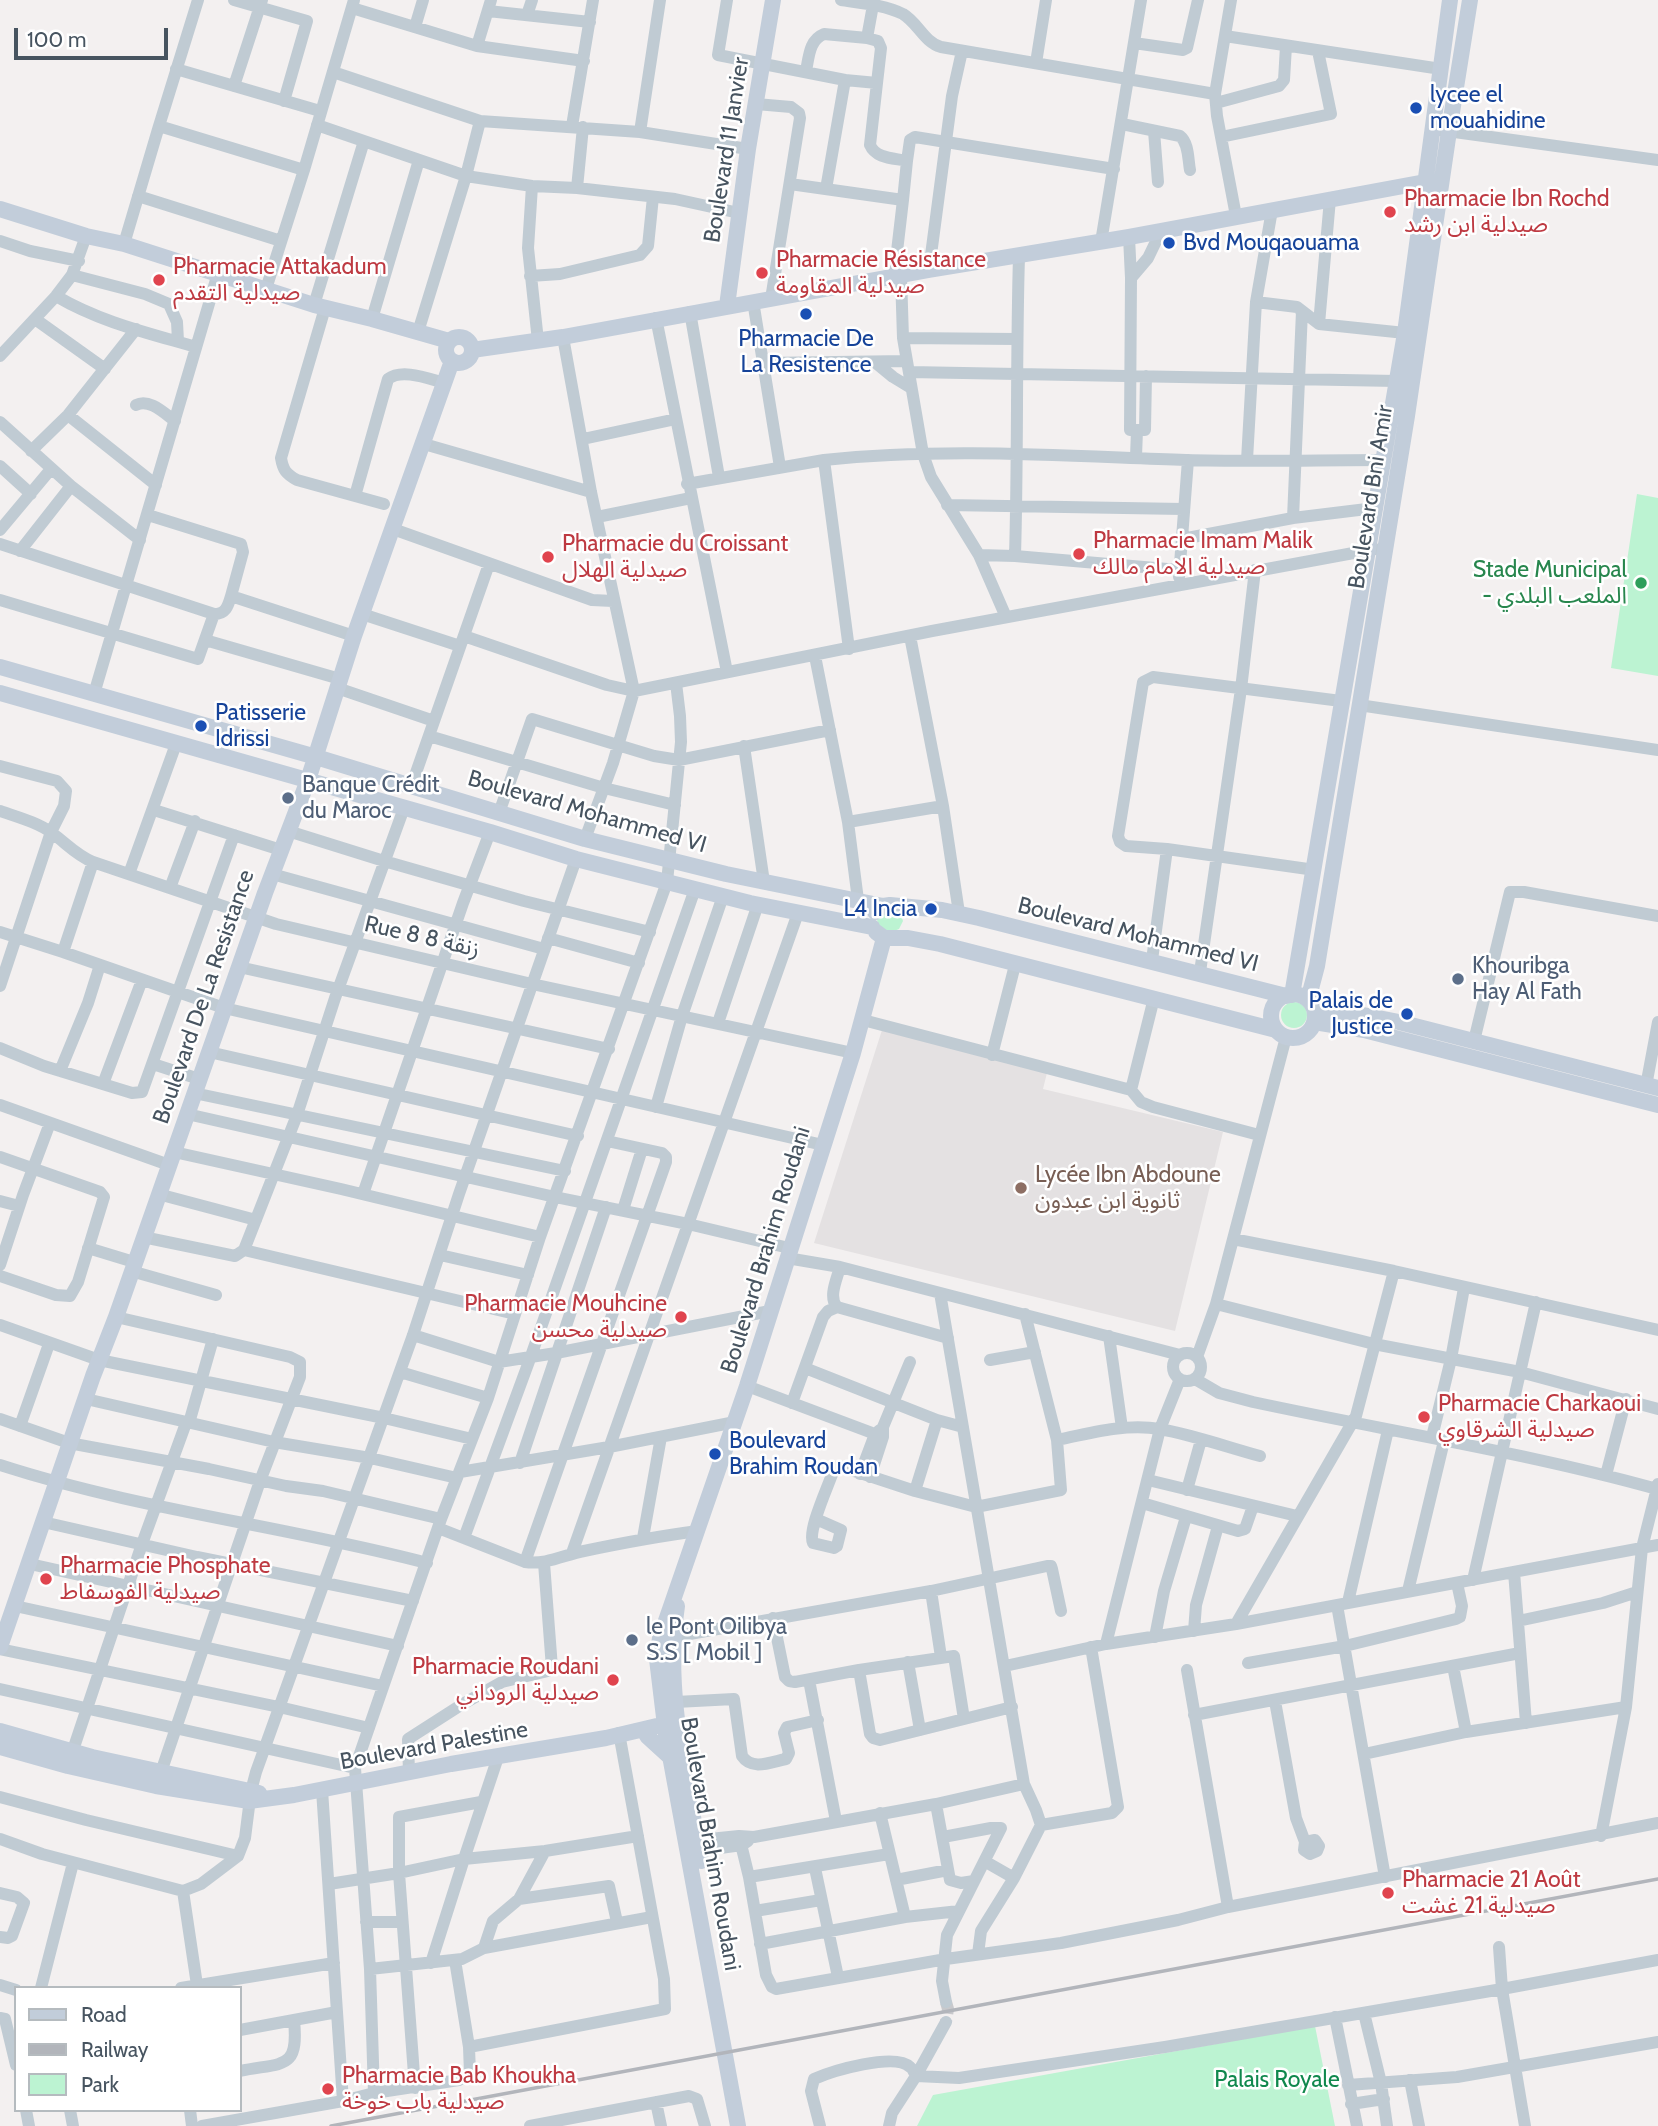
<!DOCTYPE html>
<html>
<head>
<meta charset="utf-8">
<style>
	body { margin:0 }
	#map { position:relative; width:1658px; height:2126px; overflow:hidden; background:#f3f0f0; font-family:Cabin,sans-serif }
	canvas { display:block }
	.legend { position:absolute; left:14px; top:1986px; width:228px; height:126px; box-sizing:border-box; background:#fff; border:2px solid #b5bbbf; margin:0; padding:9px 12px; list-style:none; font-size:21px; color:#475460 }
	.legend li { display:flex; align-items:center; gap:14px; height:35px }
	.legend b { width:35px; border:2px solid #b5bbbf }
	.scale { position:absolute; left:14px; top:28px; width:154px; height:32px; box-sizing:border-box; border:4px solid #475460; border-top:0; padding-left:9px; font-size:21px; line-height:24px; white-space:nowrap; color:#475460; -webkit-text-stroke:5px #fff; paint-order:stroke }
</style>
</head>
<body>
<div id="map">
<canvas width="1658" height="2126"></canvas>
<ul class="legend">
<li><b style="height:9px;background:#c2cdda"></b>Road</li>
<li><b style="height:9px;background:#b2b5bb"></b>Railway</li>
<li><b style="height:19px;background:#bcf3d2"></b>Park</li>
</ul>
<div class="scale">100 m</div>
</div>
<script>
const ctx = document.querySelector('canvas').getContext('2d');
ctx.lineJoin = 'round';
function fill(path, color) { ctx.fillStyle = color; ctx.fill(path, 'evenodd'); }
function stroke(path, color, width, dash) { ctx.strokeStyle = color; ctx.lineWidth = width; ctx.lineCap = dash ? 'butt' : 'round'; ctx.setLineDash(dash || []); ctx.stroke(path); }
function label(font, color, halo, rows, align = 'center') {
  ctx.font = font + ' Cabin,"Noto Sans Arabic",sans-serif'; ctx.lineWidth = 5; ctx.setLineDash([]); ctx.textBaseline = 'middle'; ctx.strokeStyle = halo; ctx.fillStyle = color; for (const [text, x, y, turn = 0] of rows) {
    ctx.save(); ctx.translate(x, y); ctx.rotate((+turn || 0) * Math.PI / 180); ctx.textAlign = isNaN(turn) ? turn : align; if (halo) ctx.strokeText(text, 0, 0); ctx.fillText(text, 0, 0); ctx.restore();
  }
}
const education = new Path2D(`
	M882,1030L1047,1073L1043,1089L1223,1132L1175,1331L814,1243Z`);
const green = new Path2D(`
	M1637,494L1658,498V676L1611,668Z
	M880,911L900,912L903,921L899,929L889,933L878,925L877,919Z
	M1281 1015a13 13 0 1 1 26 0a13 13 0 1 1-26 0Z
	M1315,2026L1335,2126H917L933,2095Z`);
const streetTunnel = new Path2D(`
	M946,2002L948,2009L946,2022`);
const street = new Path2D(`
	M234,0L307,21L284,101
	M727,0L718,55L845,80L826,189
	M841,0C861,3 885,5 903,14C918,23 924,42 941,47L1215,94
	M1231,0L1215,94L1217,116L1236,216
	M352,8L477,46L584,61
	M488,11L590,22
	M527,15L532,0
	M415,27L423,0
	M1225,36L1441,69
	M867,38L878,41L881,48L877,83
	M1134,43L1183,50L1187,48L1198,0
	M477,46L491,0
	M1036,63L1046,0
	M176,69L320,111
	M806,71C809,57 809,40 824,34L867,38L873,5
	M333,72L480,121L640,132L748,149
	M845,80L877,83L870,145C876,159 894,158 907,161L903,200
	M234,86L262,0
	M1216,103L1279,86L1284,80L1286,46
	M756,104L791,107L799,113L800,118L771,299
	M1122,124L1180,136C1189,143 1188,160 1190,170
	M317,125L466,176L532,186L577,188L675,199L739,213
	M159,126L198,0
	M572,126L593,0
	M1440,130L1658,160
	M1154,131L1158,182
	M640,132L660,0
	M1221,137L1331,114L1318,51
	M907,161L910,140L915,137L1114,169
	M790,184L903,200L894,277
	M532,186L528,248L538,341
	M577,188L583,127
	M138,196L281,241
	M1129,237L1131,278L1130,430H1145L1146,376
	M0,241L30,251L79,261
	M1101,242L1141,0
	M124,244L159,126L304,170
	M929,270L952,96L962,51
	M72,275L145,294L169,304L177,322L178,341
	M530,276L560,274L640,255L648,246L653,197
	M901,276L903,338L923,454L931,477L979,555L1006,617
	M1131,278L1148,258L1161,231
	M266,289L304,170L354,0
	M56,296C100,322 148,333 196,347
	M753,301L780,467
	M1256,302L1297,307L1319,324L1405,333
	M314,305L364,141
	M325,308L281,458C283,470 286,474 297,480L384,504
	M690,312L719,477
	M656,318L727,672
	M35,319L105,369
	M372,319L419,160
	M1319,324L1330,199
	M418,332L466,176L480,121
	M563,337L591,492L634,691L613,763L585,839
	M903,338L1016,339
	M0,356L56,296L72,275L86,236
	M763,363L907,361
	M876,363L893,377L911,388
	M909,372L1397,381
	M136,405C149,398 164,413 175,421
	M68,415L156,485
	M0,422L71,486L140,540
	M583,439L676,419
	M424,444L591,492
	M31,451L68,415L136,329
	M1136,457L1137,430
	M824,460C944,447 1066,456 1186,460C1252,462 1318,460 1384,460
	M1247,460L1256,302L1272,210
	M0,466L31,494
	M687,484L824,460L849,649
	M355,496L388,379C402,368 429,379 445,383
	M947,505L1183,509
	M148,515L241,544L243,552L231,596L354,636
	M597,517L691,498
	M1293,518L1302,311
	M393,529L592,600L613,601
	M0,530L51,469
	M1182,539L1293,518L1375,508
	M0,544L214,614L198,659L0,600
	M20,551L71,486
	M979,555L1015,556L1179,570
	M1015,556C1018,456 1016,356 1019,256
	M1179,577L1188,460
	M214,614C226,614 228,606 231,596
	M362,614L460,646
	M464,636L607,685L634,691L932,631L1375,549
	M910,636L943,806L959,913
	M205,640L340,679
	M815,656L848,822L858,900
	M337,688L434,721
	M94,694L218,273
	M1359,705L1658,750
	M429,736L604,788L675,805
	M744,746L764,882
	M0,766L57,781L66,791L64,806L51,832L0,986
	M411,787L489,564
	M154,810L281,850
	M0,811C17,817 37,822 52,833C66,843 76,855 93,862L276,924L532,984L853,1053
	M499,813L532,719L654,756L679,760L830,730
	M848,822L943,806
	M288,831L384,861L524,901L650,932
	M1315,870L1167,849L1126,846L1120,842L1118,836L1143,682L1153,677L1341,701
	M129,874L176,744
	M272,874L544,949
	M170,888L195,821
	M0,932L63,952L224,1008L823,1145
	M548,938L639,963
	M63,952L93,862
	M1152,960L1167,849
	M239,967L609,1049
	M1200,972L1241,689L1255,570
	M863,1020L1131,1090L1141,1102L1153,1107L1259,1135
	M718,1023L758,904
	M1474,1041L1510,892H1524L1658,916
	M0,1048L44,1066L132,1093L142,1092L234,835
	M209,1052L578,1136
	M992,1055L1015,965
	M153,1064L199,1079
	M60,1071L88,1003L100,965
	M103,1084L142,980
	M1646,1086L1658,1022
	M1131,1090L1154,998
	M194,1093L565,1171
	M0,1105L169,1165
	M656,1107L682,1016L723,896
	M187,1114L555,1197L688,1224L789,1248
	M174,1152L341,1189L540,1237
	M0,1157L100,1192L104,1197L78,1282L70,1296L56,1295L0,1276
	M158,1194L256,1220
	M363,1194L463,903L490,832
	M0,1201L19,1206
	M623,1210L642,1149
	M143,1237L235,1256L244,1250L297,1115L335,998L404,808
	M1233,1239L1394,1271L1658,1330
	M88,1248L134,1262
	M244,1250L515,1314
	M440,1255L528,1275
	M787,1258L840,1267L1180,1355
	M0,1265L23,1195L50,1123
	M840,1267C837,1279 828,1297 837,1307L948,1338
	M131,1271L216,1295
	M940,1293L1024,1784L1036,1810L1041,1825L1014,1878L981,1931L978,1954
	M1216,1304L1374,1344L1520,1372L1658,1409
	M1025,1314L1057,1440
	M116,1317L290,1357L300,1362V1377L260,1481L159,1778
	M0,1325L99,1360L384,1418L472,1439
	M413,1335L499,1362L556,1353L770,1311
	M1109,1336L1122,1428
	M1173 1367a14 14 0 1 1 28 0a14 14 0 1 1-28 0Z
	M1197,1357L1216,1304L1286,1037
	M990,1360L1035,1352
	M805,1368L937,1420L963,1427
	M400,1372L488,1398
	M1195,1379L1219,1393L1253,1402C1388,1431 1524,1452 1657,1489
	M747,1386L883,1437
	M86,1399L274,1442L370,1458L457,1478
	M792,1403L823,1317L828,1311L837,1307
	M0,1419L69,1443L209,1469L286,1486L323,1491L441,1519
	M189,1423L213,1339
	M20,1426L49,1344
	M1432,1437L1451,1359L1464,1288
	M520,1463L606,1207
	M0,1465C139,1510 286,1526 427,1563
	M460,1472L609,1447L735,1422
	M860,1474L875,1434L880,1430
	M1606,1475L1626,1399
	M870,1477L883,1437V1427L910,1362
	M1148,1480L1297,1516
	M1187,1490L1201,1440
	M915,1491L937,1420
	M1142,1503L1238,1531L1245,1529L1253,1506
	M816,1519L841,1530L837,1546L834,1548L813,1543C807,1530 829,1485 834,1469L839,1466L915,1491L976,1507L1061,1490L1057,1440C1090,1433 1126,1423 1160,1429C1193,1435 1227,1447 1260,1456
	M43,1522L197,1557L413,1601
	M438,1528L525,1562C546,1565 564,1555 584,1551C622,1543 660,1536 698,1531
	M464,1538L531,1356L695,889
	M643,1538L661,1437
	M572,1553L798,913
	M525,1562L666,1162V1157L662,1153L607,1141
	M30,1564L398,1646
	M1514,1572L1526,1723
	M1473,1580L1536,1302
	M931,1591L941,1657
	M1408,1591L1444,1441
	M1348,1602L1388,1430
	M1337,1605L1385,1877
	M15,1606L383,1686
	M773,1618L785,1677L789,1681L795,1682L859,1670L954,1656L964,1719
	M1518,1621L1603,1603L1637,1592
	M1236,1624L1356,1416L1394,1271
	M1194,1631L1196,1605L1218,1526
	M1155,1637L1164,1591L1186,1517
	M667,1638L931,1591L1047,1566H1051L1052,1569L1061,1611
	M1106,1644L1160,1429L1180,1379
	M0,1649L279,1707L369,1728
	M908,1662L920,1730
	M1248,1663L1345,1646L1456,1619L1460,1617L1462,1606L1457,1583
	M1005,1666L1106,1644L1236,1624L1658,1545
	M1453,1666L1466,1732
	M859,1670L870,1734L873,1738L880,1740L1012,1707
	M1187,1670L1228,1907
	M809,1680L836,1821
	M0,1689L355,1768
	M1275,1701L1296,1818L1305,1842L1304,1850L1310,1854L1317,1851L1319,1846L1315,1840L1305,1842
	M676,1702L734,1699L742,1756C752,1771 771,1762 786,1759L789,1753L784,1733L787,1727L818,1720
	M1194,1715L1520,1653
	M1364,1754L1466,1732L1626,1707
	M70,1759L142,1544L186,1423
	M409,1773L408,1739L461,1705L502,1682L548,1671L552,1668L544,1563
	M0,1797L86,1820L238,1856
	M936,1804L950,1880L961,1883L974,1881
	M880,1813L905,1917
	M1041,1825L1112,1813L1118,1807L1091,1647
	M739,1836L749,1877L766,1975L772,1987L776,1989L946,1959L1061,1943L1178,1920L1228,1907L1658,1823
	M1601,1836L1626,1707L1642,1548L1658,1484
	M943,1837L991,1828H1001L947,1935L942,1981L946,2002
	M0,1839L42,1854L183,1891L201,1884L238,1856L245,1838L251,1791L256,1772L413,1335L459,1194L576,859
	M690,1841L739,1836L754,1837L936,1804L1024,1784
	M691,1852L742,1845L748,1841
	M986,1862L1014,1878
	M815,1868L838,1977
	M749,1877L889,1854
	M896,1880L948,1870
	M329,1884L399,1873L464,1859L498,1757
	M183,1891L197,1985
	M0,1893L17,1897L24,1903L12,1936L8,1938L0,1937
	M519,1899L545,1851
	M755,1911L821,1900
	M366,1922H402
	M760,1944L905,1917L959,1911
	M1499,1947L1502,1989L1525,2126
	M484,1948L493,1921L519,1899L609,1886L617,1922
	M431,1963L464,1859L545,1851L638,1836
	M370,1969L462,1959L484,1948L652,1917
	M0,1985L16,1990
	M41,1988L73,1863
	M181,1988L334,1963
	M1364,2013L1381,2083L1387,2126
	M1335,2017L1357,2126
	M0,2018L5,2019L16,2065
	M240,2030L337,2012
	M469,2047L665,2009L664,1979L619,1733
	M240,2071C283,2062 299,2071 294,2020
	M1410,2080L1419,2126
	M1348,2085L1457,2077L1658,2042
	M415,2088L399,1873V1817L481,1802
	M374,2093L370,1969L355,1768L441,1519L488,1398L540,1237L667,882L681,742L680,716L676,683
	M343,2101L374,2093L459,2080L470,2074L469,2047L455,1960
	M656,2102L661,2126
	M1351,2104L1384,2099
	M26,2110L29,2126
	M70,2110L73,2126
	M190,2110L192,2126
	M202,2126L343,2101L322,1790
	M530,2126L689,2096L697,2099L705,2126
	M820,2126L811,2091L814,2079C832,2071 895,2052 910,2067C912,2068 915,2074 916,2076L946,2022
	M889,2126L892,2113L916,2076L959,2078L1165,2047L1502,1989L1658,1960`);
const secondary = new Path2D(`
	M0,209L86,236L124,244L314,305L372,319L449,341
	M727,306L748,149L773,0
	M446 350a13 13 0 1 1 26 0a13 13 0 1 1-26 0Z
	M472,350L563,337L929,270L1129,237L1425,182L1435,183
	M0,667L316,757L585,839L726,874L883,906
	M0,693L490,832L576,859L750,903L872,927
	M875,912L883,906L890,905L942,910L979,918L1286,996
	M876,932L884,938H908L940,944L1276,1030
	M1271 1016a22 22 0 1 1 44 0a22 22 0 1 1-44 0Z
	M1292,995L1405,333L1450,0
	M1308,1000L1317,966L1407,416L1449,131L1470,0
	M1312,1005L1399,1022L1658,1088
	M1314,1022L1364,1030L1658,1105
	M677,1606C664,1691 687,1778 701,1861
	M0,1647L93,1376L116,1317L265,893L308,780L354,636L452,361
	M0,1731L92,1757L259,1793
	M647,1736L670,1757
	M0,1747L68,1766L156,1786L249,1801L294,1795L451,1764L606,1738L678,1721
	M738,2126L666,1734L657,1659L660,1638L747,1386L853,1053L884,938`);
const rail = new Path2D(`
	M331,2126L1658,1879`);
const markers = [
	[1416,108,7,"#1a4fb4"],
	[1390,212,7,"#e0444e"],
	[1169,243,7,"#1a4fb4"],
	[762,273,7,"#e0444e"],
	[159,280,7,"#e0444e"],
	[806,314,7,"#1a4fb4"],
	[1079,554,7,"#e0444e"],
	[548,557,7,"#e0444e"],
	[1641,583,7,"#2e9e5b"],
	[201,726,7,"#1a4fb4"],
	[288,798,7,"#5c6f8a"],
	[931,909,7,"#1a4fb4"],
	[1458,979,7,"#5c6f8a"],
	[1407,1014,7,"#1a4fb4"],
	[1021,1188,7,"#8d6e63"],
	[681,1317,7,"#e0444e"],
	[1424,1417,7,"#e0444e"],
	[715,1454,7,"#1a4fb4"],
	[46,1579,7,"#e0444e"],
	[632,1640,7,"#5c6f8a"],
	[613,1680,7,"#e0444e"],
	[1388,1893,7,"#e0444e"],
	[328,2089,7,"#e0444e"]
];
const transitNames = [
	["lycee el",1430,95],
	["mouahidine",1430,121],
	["Bvd Mouqaouama",1183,243],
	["Pharmacie De",806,339,"center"],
	["La Resistence",806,365,"center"],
	["Patisserie",215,713],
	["Idrissi",215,739],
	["L4 Incia",917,909,"right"],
	["Palais de",1393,1001,"right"],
	["Justice",1393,1027,"right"],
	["Boulevard",729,1441],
	["Brahim Roudan",729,1467]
];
const streetNames = [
	["Boulevard 11 Janvier",727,150,-81],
	["Boulevard Bni Amir",1371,497,-81],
	["Boulevard Mohammed VI",587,812,16],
	["Boulevard Mohammed VI",1138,935,14],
	["Rue 8 8 زنقة",422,937,13],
	["Boulevard De La Resistance",204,997,-71],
	["Boulevard Brahim Roudani",766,1250,-73],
	["Boulevard Palestine",434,1746,-10],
	["Boulevard Brahim Roudani",710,1844,80]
];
const healthNames = [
	["Pharmacie Ibn Rochd",1404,199],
	["صيدلية ابن رشد",1404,225],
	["Pharmacie Résistance",776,260],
	["صيدلية المقاومة",776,286],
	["Pharmacie Attakadum",173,267],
	["صيدلية التقدم",173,293],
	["Pharmacie Imam Malik",1093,541],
	["صيدلية الامام مالك",1093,567],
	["Pharmacie du Croissant",562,544],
	["صيدلية الهلال",562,570],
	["Pharmacie Mouhcine",667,1304,"right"],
	["صيدلية محسن",667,1330,"right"],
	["Pharmacie Charkaoui",1438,1404],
	["صيدلية الشرقاوي",1438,1430],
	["Pharmacie Phosphate",60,1566],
	["صيدلية الفوسفاط",60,1592],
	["Pharmacie Roudani",599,1667,"right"],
	["صيدلية الروداني",599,1693,"right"],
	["Pharmacie 21 Août",1402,1880],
	["صيدلية 21 غشت",1402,1906],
	["Pharmacie Bab Khoukha",342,2076],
	["صيدلية باب خوخة",342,2102]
];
const leisureNames = [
	["Stade Municipal",1627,570],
	["- الملعب البلدي",1627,596]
];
const serviceNames = [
	["Banque Crédit",302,785],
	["du Maroc",302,811],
	["Khouribga",1472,966],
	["Hay Al Fath",1472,992],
	["le Pont Oilibya",646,1627],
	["S.S [ Mobil ]",646,1653]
];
const educationNames = [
	["Lycée Ibn Abdoune",1035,1175],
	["ثانوية ابن عبدون",1035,1201]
];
const parkNames = [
	["Palais Royale",1277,2080]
];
fill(education, '#e4e1e2');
fill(green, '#bcf3d2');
stroke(streetTunnel, '#c8c9cc', 12, [12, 6]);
stroke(street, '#c0cbd3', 12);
stroke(secondary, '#c2cdda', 16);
stroke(rail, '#b2b5bb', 3.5);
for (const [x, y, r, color] of markers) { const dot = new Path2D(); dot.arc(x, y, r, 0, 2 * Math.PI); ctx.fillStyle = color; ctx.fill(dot); stroke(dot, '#fff', 2.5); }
label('23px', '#164399', '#fff', transitNames, 'left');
label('23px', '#475460', '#fff', streetNames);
label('23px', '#be3a42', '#fff', healthNames, 'left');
label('23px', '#27864d', '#fff', leisureNames, 'right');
label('23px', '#4e5e75', '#fff', serviceNames, 'left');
label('23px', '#785e54', '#fff', educationNames, 'left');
label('23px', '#10884d', '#fff', parkNames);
</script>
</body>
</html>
